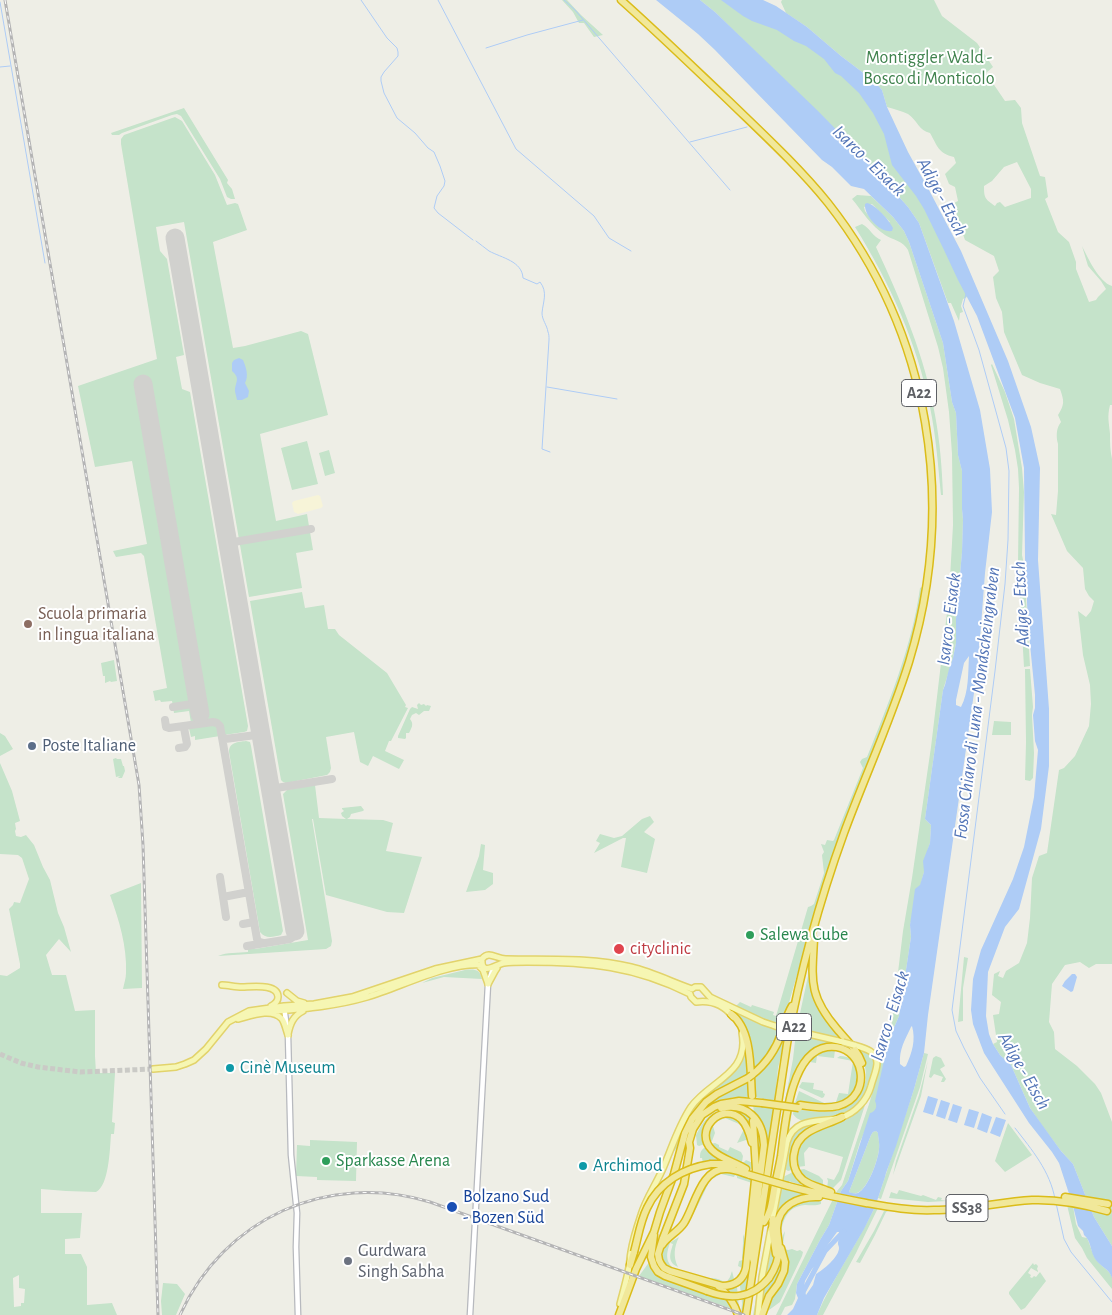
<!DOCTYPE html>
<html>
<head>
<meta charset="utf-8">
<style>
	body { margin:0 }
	canvas { display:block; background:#eeeee6 }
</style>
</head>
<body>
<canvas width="1112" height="1315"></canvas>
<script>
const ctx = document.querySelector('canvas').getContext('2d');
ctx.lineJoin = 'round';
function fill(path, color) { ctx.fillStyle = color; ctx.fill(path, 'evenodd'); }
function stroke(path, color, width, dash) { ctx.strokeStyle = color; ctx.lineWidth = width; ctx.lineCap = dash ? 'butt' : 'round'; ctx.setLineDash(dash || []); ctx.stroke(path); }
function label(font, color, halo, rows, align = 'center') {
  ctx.font = font + ' "Alegreya Sans",sans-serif'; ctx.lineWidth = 4; ctx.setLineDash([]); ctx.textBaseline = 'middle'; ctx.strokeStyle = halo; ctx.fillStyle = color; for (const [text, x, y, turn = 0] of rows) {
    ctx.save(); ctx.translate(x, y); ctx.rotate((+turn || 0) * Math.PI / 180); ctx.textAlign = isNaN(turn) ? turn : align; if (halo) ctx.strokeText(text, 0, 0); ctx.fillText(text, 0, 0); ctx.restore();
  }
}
const green = new Path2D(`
	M562,0H567L581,15L603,35L594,37L584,23H579L573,12Z
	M700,0H736L751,3L856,79L973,294L963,299L961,306L963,312L960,313L959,321L951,303H948L919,223L908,207L868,162L715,12Z
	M782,0H934L942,16L977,43L993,67L986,73L1005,101L1015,100L1021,108L1022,123L1040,176L1045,177L1048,197L1045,199L1058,232L1069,242L1076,262V269L1089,302L1096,300L1098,297L1106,289L1101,281L1088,266L1082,246C1088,258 1099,282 1112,286V405H1110C1107,417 1109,422 1110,434C1110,443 1110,450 1112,459V964H1096L1089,968L1080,962L1065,965L1052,984L1049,1022L1054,1032L1055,1049L1077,1066L1095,1084L1101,1093L1112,1122V1246L1094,1217L1073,1164L1061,1151L1041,1124L1030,1108L1011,1065L1000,1055L993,1044L997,1042L993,1015L999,1014L1001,1002L992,995L994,974L1000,971L998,976L1003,978L1006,971L1019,963L1027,943L1030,918L1032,878L1039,856L1047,853L1059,770L1064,768L1075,756L1089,726L1091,704L1090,685L1083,655L1078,611L1086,617L1091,611L1094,601L1089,596L1085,589L1083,568L1067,551L1051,514L1056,515L1058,491V444C1056,437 1056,428 1061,422L1058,415C1065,404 1064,401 1060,389L1040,383L1022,375L1004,332L1002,312L996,298L993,277L999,271L994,256L965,240L957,217L954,203L958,201L955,187L949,184L945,174L956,163L954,157C938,153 938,147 930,133C919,131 917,120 908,114C902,111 894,109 887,107L882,90L874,81L841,56L807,27L786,13L781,2ZM1017,162L1031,189V198L1005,207L1000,202L997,203L995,206C985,199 984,198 984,186L992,181L1004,167Z
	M184,108L228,180L227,183L232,189L235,199H231L227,197L220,179L181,116L177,114L172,115L122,133L119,135H112L111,133Z
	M175,117L182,121L215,175L227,205L235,203L238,204L247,230L213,242L233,348L245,346L301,331L308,334L328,415L260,434L276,521L307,514L313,550L296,553L302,588L249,597L184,222L156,227L160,251L167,259L184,355L176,357L182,389L190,392L248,726L247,731L244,732L224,735C223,728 222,721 213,720L191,723L189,711L174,713L172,701L161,702L160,700L155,701L153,691L167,688L144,556L141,553L116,557L113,551L147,544L132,461L95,467L78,386L157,359L121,144V139L124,135Z
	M857,195L871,196L893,217L904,231L909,242L943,343L952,402L956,413L958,455L962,471V509L963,520L962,552L956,619V643L953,658L943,690L925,819L931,825L930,843L924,861V872L910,925L911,937L899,1016L893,1030L876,1110L873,1113L860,1142L848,1181L841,1191L829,1225L820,1240L797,1284L795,1299L792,1305L785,1307L781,1315H776L837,1191L842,1185L870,1101L892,1022L903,931L912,878L931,747L949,596L953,525L952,454L949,412L943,368L938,347L908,250C903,241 893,240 885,235C871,226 862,211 852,199ZM872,204L890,222L872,220L865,211L864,207Z
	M862,224C870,228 873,237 881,240L876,247C901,301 925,356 935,415C940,442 942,468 943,495H941C938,465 936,436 930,407C917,343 890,283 855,227Z
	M992,364L1005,392L1014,419L1022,468L1024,492L1022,555L1024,565L1030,666L1024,667L1018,563L1019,488L1018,469L1015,450L1008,420L991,365Z
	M307,441L318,484L292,490L281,448Z
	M329,450L335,473L325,476L319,453Z
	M924,586L915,632L892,702L843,827L825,878L788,1006L772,1050L752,1073L747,1041L731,1013L706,999L707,996L766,1021L735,1007L740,1002L751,1007L752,1005L774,1012L773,1015L776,1016L808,907L811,906L814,904L824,873L822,855L824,852L821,844L825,845L827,840L833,841L834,840L863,768L860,762L862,759L867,757C889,702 912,646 920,588Z
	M302,592L305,608L324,605L328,629H335L339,635L387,673L406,705L405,707L408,708L391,741H389L385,751L404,760L399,769L373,756L368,766L360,762L354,732L326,737L331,768L330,772L327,775L286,783L283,782L281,780L250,601Z
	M114,660L117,681L111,682L110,681L105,683V676H103L101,663Z
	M1025,669H1030L1033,707L1032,715L1034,753L1033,778L1030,781L1025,780L1026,742Z
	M419,703L421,705L424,704L426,706L427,705L431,706L429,711H424L419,715L416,713L412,715L410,719C414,724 412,727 409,733H406V738L405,739L398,738V736L410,709L412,707L418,709L417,705Z
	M994,721L1011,722V735H992Z
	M212,724H215L219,727L220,736L195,740V736L191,737L189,728Z
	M0,733L5,736L13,749L0,756Z
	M246,741L250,742L251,746L283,931L281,935C273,937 265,939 260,932L229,752C229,742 238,742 246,741Z
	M116,758L117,759H121L123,766H124L125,771L122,778H118L120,776L116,777L113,759Z
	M0,763L12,791L20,821L15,823L16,829L15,831L16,836L21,837L26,835L34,845L43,867L50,880L58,913L64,927L71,952L59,939L46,955L52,975H66L75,1011L95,1010V1056L96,1073H115L112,1122L115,1123L114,1134H111C110,1148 109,1186 96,1192L66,1191L41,1189V1213H82L80,1238L65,1239V1254H81L87,1267V1305L112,1303L117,1315H0V975L7,976L20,968V964L9,909L13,905L14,902L20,903L29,879L22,858L18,855L0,854ZM19,1275V1288L25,1289L24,1303H21V1306L14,1307L13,1278Z
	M315,785L319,818L346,819L342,816L341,813L344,811L342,809V808L361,806L364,810L363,811L351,814L350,817L347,819L383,820L393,823L386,851L422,857L404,913L387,912L326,895L313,819H312L332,941L331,946L326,949L218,956C227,952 238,953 248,952V949L254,948L255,949L308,940L283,794L287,790Z
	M650,816L654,822L644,832L655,839L647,873L621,867L626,838H623L594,853L600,843L596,841L600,834L614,838L622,836L642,819Z
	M481,844L485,845L483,870L493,873V884L485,890L466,892L479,856Z
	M141,883L142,988L123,989C124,984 126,978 126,973C127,946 119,920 110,895Z
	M964,957L968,958L963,988V1021L958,1022Z
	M811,962L816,999L851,1046L863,1074L864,1079L851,1053L827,1046L803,1062L785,1116L778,1148L785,1101L793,1059L796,1032Z
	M465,970C474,969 480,969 482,979L444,977L422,983L432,978Z
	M784,1030L787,1031L778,1068L775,1100L755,1239L765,1142L754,1115L753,1103L770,1105V1100L754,1097L752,1077Z
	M746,1045L749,1076L706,1101L679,1145L669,1158L679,1132L696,1103L723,1080Z
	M853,1047C860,1048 866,1049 871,1054C878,1062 872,1082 868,1091C864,1099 855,1108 847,1113C838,1118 827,1118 817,1119C808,1121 799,1123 793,1114L795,1103L799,1091L824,1103L836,1102L839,1093L848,1094L853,1061L837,1058L840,1056C845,1056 848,1057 852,1060C864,1068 857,1083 854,1095L833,1106L810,1105L797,1103L795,1109C820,1113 849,1117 862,1091C866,1083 867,1075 865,1067C862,1060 858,1053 853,1047Z
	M832,1048L840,1049L847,1053L835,1050L834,1058L817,1056L816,1063L810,1062L807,1064L799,1079L795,1092L788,1138L762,1269L759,1293L757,1315H753L796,1083C802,1065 813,1050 832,1048Z
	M924,1053L928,1054L920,1087L881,1199L878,1198L914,1089Z
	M936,1056L941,1058L945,1066L940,1069L946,1079L944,1082H941L943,1077L934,1074L931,1078L929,1077L933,1058Z
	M928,1060L921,1096L893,1175L896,1161L919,1095Z
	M749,1080L750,1097C724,1096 712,1101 693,1119L712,1099Z
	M802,1082L814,1083L813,1089L823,1091V1093L825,1094L824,1097L822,1098L800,1088L799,1087Z
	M865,1105L841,1180L832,1189L827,1188L828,1181L827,1178L834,1180L839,1171L843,1157L809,1147L804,1153L805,1166L797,1167L796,1150L808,1134L852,1115Z
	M734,1108L752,1117L754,1139L736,1115L711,1119L705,1144L699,1146L697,1145L696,1135C707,1115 711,1111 734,1108Z
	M731,1116L743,1124L749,1139L737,1143L744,1129L739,1124L725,1118L716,1122L713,1126L715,1133L712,1141L709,1142L710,1144L715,1143L719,1145V1147L728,1151L730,1147L741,1152L743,1156L742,1162H744L746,1160L753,1163L754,1170L719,1154L707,1142L708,1127L717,1118Z
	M755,1121L762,1140L744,1315H741L742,1303L740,1286L737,1287L739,1308H738L726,1291L728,1288L743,1278L757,1182Z
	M829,1121L807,1131L792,1160L809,1187L788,1181L786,1189L810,1195L783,1209L774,1230L782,1179L783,1177L793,1172L792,1170L788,1171L785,1169C786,1154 789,1132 806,1125C813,1123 821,1122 829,1121Z
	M1008,1123L1032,1155L1005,1172L995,1161Z
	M876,1131L878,1133C878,1138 880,1143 879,1149C878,1160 868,1189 857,1193C855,1194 851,1193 849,1192L871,1135L873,1132Z
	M310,1140L357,1142L356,1181L317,1180V1177L296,1176L297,1145L310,1146Z
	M707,1146L730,1163L703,1164L702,1158H700C700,1151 701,1150 707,1146Z
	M804,1169L819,1176L823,1180V1187C812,1184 805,1180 798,1170Z
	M727,1170L753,1179L747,1234L746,1231L752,1183L737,1178V1176L735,1175L734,1177L721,1174L710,1180L708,1179L707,1180L709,1182C701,1199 693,1217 682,1231H680C684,1225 688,1220 691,1214C701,1195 701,1172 727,1170Z
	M899,1190L921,1196L923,1195L936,1200L938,1197L942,1198L941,1200L947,1201L928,1202L889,1198L891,1192L897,1194Z
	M808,1199H821V1204C816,1206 811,1205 805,1205C784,1207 782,1224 780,1241V1220L791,1204Z
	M1067,1205L1073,1206L1076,1224L1082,1237L1087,1238C1090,1244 1091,1250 1094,1256C1098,1265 1109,1269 1112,1277C1112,1281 1112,1286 1112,1289L1087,1258L1082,1248L1075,1238Z
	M875,1207L878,1208L856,1253L823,1315H817C833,1278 857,1244 875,1207Z
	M884,1211H888L886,1212L875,1235L860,1263L856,1262L874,1231Z
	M785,1231L783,1244L785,1249L788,1250L792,1249L797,1251L800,1250L803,1252L802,1256L780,1302L765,1313L770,1298L783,1279L781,1246L783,1235Z
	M743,1234C746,1241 745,1250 744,1258C743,1269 740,1284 725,1284C719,1284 712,1281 706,1279C714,1277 720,1279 726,1283L730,1277L732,1271L734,1279L738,1278L737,1275L740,1274L742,1268L738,1266L739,1261L743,1260L742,1258L743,1243Z
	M679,1237C674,1247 673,1257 678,1267C667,1262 670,1254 673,1244L670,1243C666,1254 665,1263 676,1270L664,1266L660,1255L665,1246Z
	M771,1238L775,1260L780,1252L784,1266L760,1315L763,1282Z
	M650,1261L657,1273L707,1288L708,1285L721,1291L735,1310L639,1276Z
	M1033,1263L1034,1265L1036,1264L1038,1266L1037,1269L1038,1271V1272L1031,1268L1028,1273L1031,1275L1030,1277L1032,1278L1034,1276L1036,1277L1040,1272L1046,1281L1025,1308L1021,1310L1009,1294V1292Z
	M163,1283L177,1284L185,1294L176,1315H162L161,1301Z`);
const sand = new Path2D(`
	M318,495L320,496L323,506L321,508L298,514L294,512L292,503L294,501Z`);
const water = new Path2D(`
	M656,0H700L715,12L818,111L868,162L908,207L919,223L954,321L980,410L990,469L992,512L985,573L978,665L928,1015L924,1053L914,1089L896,1146L886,1173L885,1177L875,1207L864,1229L824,1298L817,1315H787L793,1309L798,1298L796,1293L797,1284L820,1240L829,1225L841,1191L848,1181L870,1113C875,1112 878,1107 875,1101L885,1056L893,1030L899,1016L911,937L910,925L915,889L920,885L924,872L923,861L930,843L931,825L925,819L943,690L945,685L949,669L953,658L956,643V619L962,552L963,520L962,509V471L958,455L956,413L952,402L943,343L909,242L904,231L893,217L864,189L851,186L832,167L822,160L715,50L698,34ZM969,656C968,673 969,692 961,707L956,705V700L964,663ZM912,1026C916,1040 912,1053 906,1066L904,1067L900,1064C899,1049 905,1040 911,1027ZM876,1131L878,1133C878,1138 880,1144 879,1149C878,1161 868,1188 858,1193C855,1194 852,1193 849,1192L871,1135L873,1132ZM837,1232H839C840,1237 838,1239 838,1244C838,1245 839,1246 839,1248C839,1257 823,1270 816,1274L813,1285L806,1295L804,1287L805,1281L812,1269L817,1264L824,1250Z
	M721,0H763L776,6L807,27L841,56L874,81L882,90L887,107L908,152L929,190L961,251L1008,361L1031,427L1040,468L1038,560L1049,709V766L1041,829L1019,909L1005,927L988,972L986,1016L989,1034L993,1044L1000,1055L1011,1065L1030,1108L1061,1151L1073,1164L1094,1217L1112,1246V1278C1111,1276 1110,1273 1108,1271C1103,1266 1098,1264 1094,1257C1090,1249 1091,1241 1084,1235L1083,1231L1078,1226L1073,1206L1059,1163L1052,1152L1029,1123L984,1053L973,1024L971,1010L973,979L981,950L1013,879L1024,847L1034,797L1038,750L1035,741L1033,715L1035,708V695L1028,624L1025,558L1024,468L1015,418L977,316L958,280L944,250L924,209L916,196L892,165L884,134L873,113L859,93L841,76L835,73L824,59L806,46L794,41L777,30L752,21L743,16Z
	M867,203C876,205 889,220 893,228L892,231C880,233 864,216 865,204Z
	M239,358L243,360C246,367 249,376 245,383L249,391L248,397L242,400H237C237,399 235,392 235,391C235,382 241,379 232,371V363L234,360Z
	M1072,974H1075L1077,977L1073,991L1071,992L1062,986L1065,981Z
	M928,1096L938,1099L933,1115L923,1112Z
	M941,1100L950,1103L945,1119L936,1116Z
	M953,1104L962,1107L957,1123L948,1120Z
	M969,1109L979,1112L974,1128L964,1125Z
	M982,1113L992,1117L987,1133L977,1129Z
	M996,1117L1006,1120L1000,1137L990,1133Z`);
const stream = new Path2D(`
	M361,0L387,38L397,48L398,52V56L384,72L381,77V81L384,93L397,118L415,133L428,148L434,152L440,166L445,181L444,186L437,196L434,208L438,213L473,240
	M438,0L516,149L594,216L609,238L631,251
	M564,0L575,10L730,190
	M0,2L45,263
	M486,48L527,35L583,20
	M0,67L10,66
	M690,142L747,127
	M476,241C480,244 485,248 489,251C502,258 522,261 523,278L537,284L540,282C548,292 543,302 542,313C542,320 547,325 548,332C549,334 549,337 549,340L542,449L550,452
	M966,294L963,306L979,350L1006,448L1009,471L1008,540L1005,584L995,671L952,1010L956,1031L964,1048L980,1078L1005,1114
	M547,387L617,399
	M1015,1128C1032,1150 1050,1171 1055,1199
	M1056,1203L1064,1239L1071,1252L1112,1302`);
const river = new Path2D(`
	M802,1294L825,1251L844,1231`);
const taxiway = new Path2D(`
	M228,543L311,529
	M173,707L198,703
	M165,720L166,727L169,728L213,722L217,723L220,726L257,939L259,942L263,943
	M254,735L258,732L259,725
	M222,736L225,739L256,735L260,738L262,742
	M179,748L185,747L187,744L184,728L186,726
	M270,789L332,779
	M220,877L226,917
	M223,897L249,892
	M243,924L254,922
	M247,946L290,939L294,936L295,931`);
const runway = new Path2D(`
	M175,238L295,931
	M143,384L200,714`);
const primaryTunnel = new Path2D(`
	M0,1054L21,1063L38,1067L80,1072L153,1069`);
const secondary = new Path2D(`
	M284,1007L288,1035L291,1155L297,1213L296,1247L298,1315
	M470,1315L488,984L493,968`);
const primary = new Path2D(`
	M482,959C481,977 496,964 504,963C511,962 519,962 527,962C588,962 635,966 690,994L691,997L696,1002C711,1000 724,1005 733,1017
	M480,967L483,970L488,984
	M488,984L495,971L497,968
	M222,985C228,985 235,987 242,987C251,987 278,983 278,997C278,1002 275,1004 271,1006
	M287,993L297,1001L304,1003
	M264,1012C299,1009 333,1007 367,997C401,987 448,962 482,965
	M238,1019C250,1016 272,1007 282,1019C285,1023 286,1030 288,1035
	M804,1033L843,1042
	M288,1034C290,1024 293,1016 303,1011
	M153,1069L176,1067L185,1064L194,1060L206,1049L228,1022L249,1011L284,1006L314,1004L352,997L435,969L482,959C489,950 496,959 506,959C547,960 590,957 631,967C652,972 672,982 692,989L695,987H701L710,997L763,1022L775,1026
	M772,1221L787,1142C795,1116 821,1123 840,1118C856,1113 867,1100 871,1086C873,1078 877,1070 877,1063C877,1051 864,1048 854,1045
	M620,1304C623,1292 627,1279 629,1267C630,1262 630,1257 631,1252C633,1239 637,1227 641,1215C646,1198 657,1183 664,1166C672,1147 679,1125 691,1107C709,1081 750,1074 742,1033
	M758,1315L762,1277L771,1229`);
const highway = new Path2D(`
	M621,0C658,33 693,67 729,101C763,134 798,166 828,203C931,334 957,504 909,662C891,720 865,776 844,833C819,902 800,972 787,1044L746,1315
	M814,939C812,980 808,995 837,1029C846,1040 857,1049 862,1063
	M731,1014C753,1030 750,1072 752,1096
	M752,1075C766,1064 776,1049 782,1032C785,1023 787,1014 792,1006
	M721,1108C747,1102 763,1120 764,1145L751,1253L754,1262
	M753,1121L756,1170L746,1268C743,1281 734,1286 722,1286L670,1271L664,1268L661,1264L659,1260L658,1254L663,1238L684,1184L690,1148L689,1142L693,1129L702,1115L714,1107L721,1104L739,1101L762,1103
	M711,1164H724L733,1166
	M746,1169C735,1162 721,1159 712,1150C693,1131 721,1101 741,1119C747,1125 750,1135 752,1143
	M788,1186C814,1193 840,1198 866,1203C889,1207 911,1211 934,1210C967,1210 1000,1202 1032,1200C1058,1199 1083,1204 1107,1211
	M831,1192C822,1188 811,1186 803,1180C788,1167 792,1143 807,1133C817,1126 831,1123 842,1117
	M1065,1197L1108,1204
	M773,1219L772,1229L776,1254
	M764,1222C771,1213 772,1202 774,1190C776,1179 779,1168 781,1156C785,1127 789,1053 827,1047C864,1042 875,1096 838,1106C826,1109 812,1107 800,1105
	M654,1235L651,1257L654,1266L658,1272L665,1276L707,1291
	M662,1245C668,1236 678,1232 684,1223C695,1206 701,1167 727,1169C735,1169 743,1173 750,1175
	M630,1265L634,1252
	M769,1278C775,1269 779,1258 779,1248C779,1241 777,1235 777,1228C778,1205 799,1196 819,1197
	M718,1286C728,1294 734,1302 738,1315
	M619,1315L636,1269L654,1232L660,1212L674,1174L685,1133L692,1119L706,1102L717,1094L748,1078
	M762,1315L769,1296L778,1284L784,1271L785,1262L781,1248`);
const rail = new Path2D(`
	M5,0L139,785L143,845L158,1315
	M180,1315C224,1218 328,1171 430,1202L744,1315`);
const primaryBridge = new Path2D(`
	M775,1026L804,1033
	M843,1042L854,1045`);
const highwayBridge = new Path2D(`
	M748,1078L752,1075
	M762,1103L799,1108
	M750,1175L788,1186
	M634,1252C638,1238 640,1222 647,1208C659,1182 684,1168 711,1164
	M707,1291C731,1300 752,1299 769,1278`);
const markers = [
	[28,624,5,"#8d6e63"],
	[32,746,5,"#5c6f8a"],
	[750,935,5,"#2e9e5b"],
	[619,949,6,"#e0444e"],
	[230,1068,5,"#0f9aa8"],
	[326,1161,5,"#2e9e5b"],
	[583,1166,5,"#0f9aa8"],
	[452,1207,6,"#1a4fb4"],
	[348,1261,5,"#6b7280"]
];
const shields = [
	[919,393,35],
	[794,1027,35],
	[967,1208,42]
];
const shieldNames = [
	["A22",919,393],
	["A22",794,1027],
	["SS38",967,1208]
];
const parkNames = [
	["Montiggler Wald -",929,58],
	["Bosco di Monticolo",929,79]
];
const educationNames = [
	["Scuola primaria",38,614],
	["in lingua italiana",38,635]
];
const serviceNames = [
	["Poste Italiane",42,746]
];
const leisureNames = [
	["Salewa Cube",760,935],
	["Sparkasse Arena",336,1161]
];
const healthNames = [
	["cityclinic",630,949]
];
const cultureNames = [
	["Cinè Museum",240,1068],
	["Archimod",593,1166]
];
const transitNames = [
	["Bolzano Sud",463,1197],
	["- Bozen Süd",463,1218]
];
const worshipNames = [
	["Gurdwara",358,1251],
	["Singh Sabha",358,1272]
];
const waterNames = [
	["Isarco - Eisack",869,161,44],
	["Adige - Etsch",942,197,62],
	["Adige - Etsch",1021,604,-93],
	["Isarco - Eisack",949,619,-83],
	["Fossa Chiaro di Luna - Mondscheingraben",977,703,-83],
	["Isarco - Eisack",890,1016,-73],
	["Adige - Etsch",1024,1071,60]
];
fill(green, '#c5e3ca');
fill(sand, '#f7f4d8');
fill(water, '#aeccf6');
stroke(stream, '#aeccf6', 1);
stroke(river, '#aeccf6', 5);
stroke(taxiway, '#d1d1ce', 8);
stroke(runway, '#d1d1ce', 19);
stroke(primaryTunnel, '#cacac6', 5, [5, 2.5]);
stroke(secondary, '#b7b9be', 7);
stroke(primary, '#e2d36b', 8);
stroke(highway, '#dbbc19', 9);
stroke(secondary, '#fff', 4.5);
stroke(primary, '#f6f6b3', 5);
stroke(highway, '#f1e89a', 6);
stroke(rail, '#b4b4b5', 3);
stroke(rail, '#fff', 1, [4]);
stroke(primaryBridge, '#e2d36b', 8, []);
stroke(highwayBridge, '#dbbc19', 9, []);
stroke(primaryBridge, '#f6f6b3', 5);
stroke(highwayBridge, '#f1e89a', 6);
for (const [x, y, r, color] of markers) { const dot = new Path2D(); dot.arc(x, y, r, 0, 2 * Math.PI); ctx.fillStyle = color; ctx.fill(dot); stroke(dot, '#fff', 2); }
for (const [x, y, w] of shields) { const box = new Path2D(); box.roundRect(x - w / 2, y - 13.5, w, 27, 4); ctx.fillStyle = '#fff'; ctx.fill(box); stroke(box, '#5e6065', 1); }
label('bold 16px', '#5e6065', null, shieldNames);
label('18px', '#3f824d', '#fff', parkNames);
label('18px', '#785e54', '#fff', educationNames, 'left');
label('18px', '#4e5e75', '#fff', serviceNames, 'left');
label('18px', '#27864d', '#fff', leisureNames, 'left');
label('18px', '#be3a42', '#fff', healthNames, 'left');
label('18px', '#0d838f', '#fff', cultureNames, 'left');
label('18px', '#164399', '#fff', transitNames, 'left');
label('18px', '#5b616d', '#fff', worshipNames, 'left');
label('italic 19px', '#5375b7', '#fff', waterNames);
</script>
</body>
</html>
